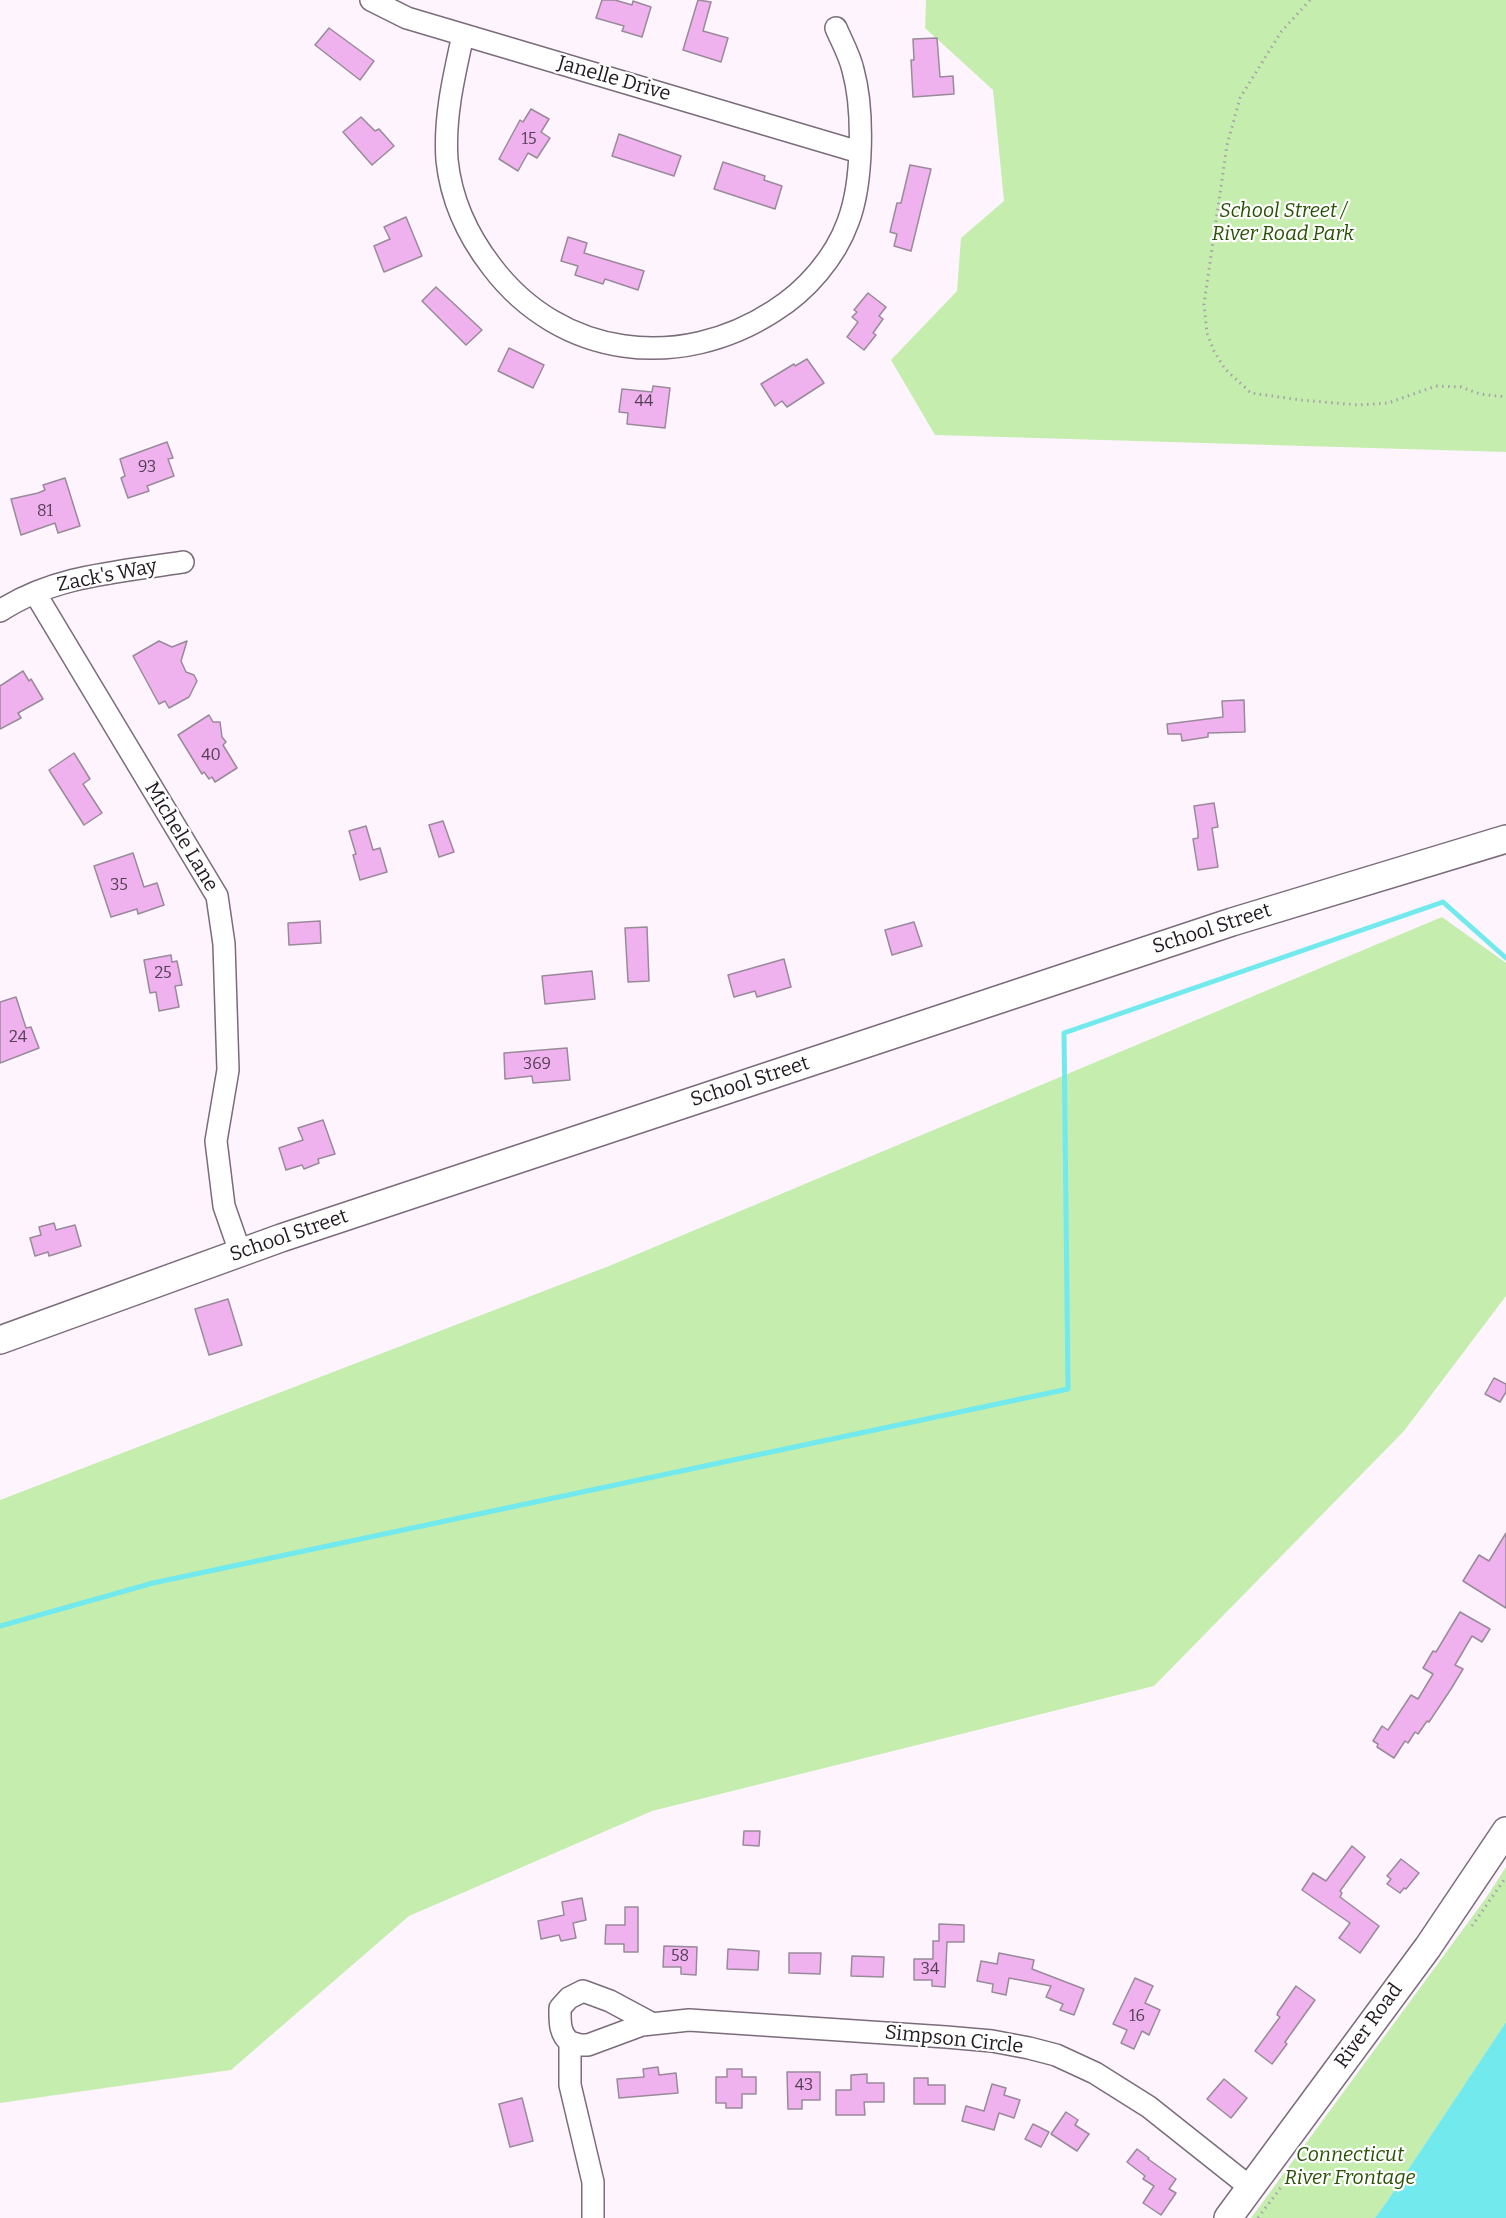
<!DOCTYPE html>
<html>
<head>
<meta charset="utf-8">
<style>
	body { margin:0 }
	canvas { display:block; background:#fef4fe }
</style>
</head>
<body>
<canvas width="1506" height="2218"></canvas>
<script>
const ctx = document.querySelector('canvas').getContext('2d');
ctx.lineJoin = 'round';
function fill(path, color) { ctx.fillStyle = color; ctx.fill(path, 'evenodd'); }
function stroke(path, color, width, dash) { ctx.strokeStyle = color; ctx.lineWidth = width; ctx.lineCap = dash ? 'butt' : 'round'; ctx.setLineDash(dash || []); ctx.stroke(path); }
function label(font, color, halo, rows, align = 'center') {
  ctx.font = font + ' Bitter,serif'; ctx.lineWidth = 4.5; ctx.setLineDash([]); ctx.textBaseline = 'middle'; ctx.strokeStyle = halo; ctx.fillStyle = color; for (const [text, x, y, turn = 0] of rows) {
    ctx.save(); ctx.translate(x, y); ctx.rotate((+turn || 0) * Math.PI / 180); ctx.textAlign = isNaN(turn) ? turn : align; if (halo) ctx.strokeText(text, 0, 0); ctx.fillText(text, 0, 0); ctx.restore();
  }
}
const green = new Path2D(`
	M926,0H1506V452L935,435L891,360L957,291L961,238L1004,201L993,90L925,28Z
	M1442,917L1506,963V1296L1404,1431L1154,1686L652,1811L409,1916L231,2070L0,2103V1500L609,1266Z
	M1506,1867V2022L1388,2200L1375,2218H1251L1486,1898Z`);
const water = new Path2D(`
	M1506,2022V2218H1375L1388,2200Z`);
const stream = new Path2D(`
	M0,1626L153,1583L1068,1389L1064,1033L1443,902L1506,958`);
const building = new Path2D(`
	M602,0H615L632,5L633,1L651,7L642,37L622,31L624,26L596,18Z
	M698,0L711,2L703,31L728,38L721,62L683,50Z
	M329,28L374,61L360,80L315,45Z
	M937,38L940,77L953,76L954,94L913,97L911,60H914L913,39Z
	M531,109L549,119L541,132L550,138L537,158L528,153L518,171L499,159L520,120L523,122Z
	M361,117L375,131L379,129L394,146L372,165L343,132Z
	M619,134L681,156L674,176L612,156Z
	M723,162L765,176L764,180L782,186L775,209L714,189Z
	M910,165L931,169L911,251L894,246L897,234L890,232L897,203H901Z
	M406,217L422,256L384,272L374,246L390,239L384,227Z
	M568,237L587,243L584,253L644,271L638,290L605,279L603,284L575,275L578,266L561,261Z
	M436,287L482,330L466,345L422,301Z
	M868,293L886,307L879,316L883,319L873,333L876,335L864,350L847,337L858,322L852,317L857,312L854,310Z
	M509,348L544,365L533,388L498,371Z
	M807,359L824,383L787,407L782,401L775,406L761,384L794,364L795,366Z
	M653,386L670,388L665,428L627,424L628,413L619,412L622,389L652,392Z
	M167,442L173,458L168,459L174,476L147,486L149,491L128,498L121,478L125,476L120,459Z
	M65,478L80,526L58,533L55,523L21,535L11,499L38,493L45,490L43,485Z
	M159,641L172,647L187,641L181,661L186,672L194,675L197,681L189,697L169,708L165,701L159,704L133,656Z
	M23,671L29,681L31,679L43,699L18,713L21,718L0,729V686Z
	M1244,700L1245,732L1208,733V737L1182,741L1181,734H1168L1167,724L1223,717L1222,701Z
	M209,715L213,722H220L222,737L226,742L223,745L237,768L215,782L212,777L209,779L204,772L202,774L178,735Z
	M74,753L90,779L83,784L102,813L84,825L49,770Z
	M1214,803L1218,827L1212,828L1218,867L1198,870L1193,839L1198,838V832L1194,806Z
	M443,821L454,852L439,857L429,825Z
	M366,826L373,850L380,848L387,872L360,880L353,855L356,854L349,831Z
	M133,853L144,887L157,883L164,905L138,914L137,909L111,917L94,866Z
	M320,921L321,943L289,945L288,923Z
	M914,922L922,946L892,955L885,930Z
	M647,927L649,981L628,982L625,928Z
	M171,955L172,962L177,961L182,985L175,986L179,1007L159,1011L156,992L150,993L144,960Z
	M784,959L791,987L757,997L755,991L734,997L728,975Z
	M592,971L595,999L545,1004L542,976Z
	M16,997L26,1028L31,1027L39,1048L0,1063V1002Z
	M567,1048L570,1080L533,1083L532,1076L505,1079L504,1053Z
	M323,1120L335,1154L318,1159L319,1163L304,1169L302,1165L286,1170L279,1148L303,1140L298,1128Z
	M54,1223L56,1230L75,1225L81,1246L49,1256L48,1252L35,1256L30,1238L41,1235L39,1227Z
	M228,1299L242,1345L209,1355L195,1309Z
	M1494,1378L1506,1384V1392L1500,1402L1485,1394Z
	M1506,1533V1608L1463,1581L1479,1555L1489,1561Z
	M1460,1612L1490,1629L1482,1642L1472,1636L1455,1665L1463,1669L1451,1689L1429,1722L1427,1721L1418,1734L1415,1732L1408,1743L1405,1741L1394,1758L1377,1747L1378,1744L1373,1741L1382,1726L1388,1730L1411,1695L1418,1699L1433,1674L1423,1668L1433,1651L1436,1652Z
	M744,1831H760L759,1846L743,1845Z
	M1352,1846L1365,1857L1340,1891L1342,1893L1340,1897L1379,1926L1360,1953L1339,1938L1350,1923L1302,1890L1313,1873L1326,1881Z
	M1401,1859L1419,1873L1406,1889L1404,1888L1400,1893L1387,1884L1391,1879L1387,1876Z
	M582,1898L586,1920L573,1923L576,1938L561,1941L559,1935L541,1939L538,1921L564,1915L562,1902Z
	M625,1907H638V1952H624V1944H605L606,1925H625Z
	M939,1924L964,1925V1942H947L945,1987L932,1986V1980H914V1959H933V1941H939Z
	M664,1946L697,1947L696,1975L681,1974V1967H663Z
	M728,1949L759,1951L758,1970L727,1969Z
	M789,1953H821L820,1974L789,1973Z
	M999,1953L1034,1960L1032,1969L1084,1989L1074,2015L1060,2010L1063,2004L1046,1997L1051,1986L1009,1978L1006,1995L992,1992L993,1984L977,1981L981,1961L997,1964Z
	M852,1956L884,1957L883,1977L851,1976Z
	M1135,1978L1153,1986L1145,2003L1160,2010L1149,2035L1142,2031L1134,2049L1121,2043L1127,2030L1113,2024Z
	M1296,1986L1315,2000L1285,2042L1287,2044L1272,2064L1255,2051L1280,2017L1277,2015L1278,2012Z
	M658,2067L659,2075L676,2073L678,2093L619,2098L617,2079L644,2077L643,2069Z
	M727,2069H742V2077H756V2094H742V2108H726V2103H716V2077H727Z
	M787,2072H820V2100H802V2109H788Z
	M867,2074V2083H884V2102H864L865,2115H836V2090H851V2075Z
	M914,2078H928V2085H945V2104H914Z
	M1224,2079L1247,2098L1231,2118L1207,2099Z
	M992,2084L1006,2088L1004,2095L1020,2100L1014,2118L999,2113L994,2130L962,2121L966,2106L984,2111Z
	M522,2098L533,2141L510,2147L499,2104Z
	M1066,2112L1078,2120L1075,2125L1089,2134L1077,2151L1051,2134Z
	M1033,2124L1049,2132L1041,2147L1025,2139Z
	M1137,2149L1149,2158L1148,2159L1176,2179L1169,2189L1176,2193L1161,2215L1143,2203L1154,2186L1143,2179L1145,2176L1127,2162Z`);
const path = new Path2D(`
	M1310,0L1281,32L1240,98L1227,145L1204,304L1207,333L1214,351L1225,369L1251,393L1301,400L1358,405L1388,403L1436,386L1461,387L1480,394L1506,397
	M1472,1926L1506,1877
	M1258,2218L1282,2186`);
const minor = new Path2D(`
	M371,0L407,18L859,152
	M463,35C454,76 444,117 447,160C451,199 468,236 492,267C561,358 680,372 774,311C806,291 835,258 848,222C863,183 864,110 853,70C850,56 842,42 836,28
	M35,593L217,896L224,944L228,1070L216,1141L224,1206L240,1252
	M0,611C55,575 120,572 183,562
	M570,2042C559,2034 560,2020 560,2008L569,1998L583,1991L610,2001L651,2023
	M593,2218V2182L570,2085V2042L580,2045H588L642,2025L689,2020L946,2037L992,2041L1029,2048L1056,2055L1095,2073L1149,2107L1251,2188`);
const tertiary = new Path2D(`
	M0,1340L281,1238L1232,922L1506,839
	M1228,2218L1428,1947L1506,1831`);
const numberNames = [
	["15",529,140],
	["44",644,402],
	["93",147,468],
	["81",45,512],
	["40",211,756],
	["35",119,886],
	["25",163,974],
	["24",18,1038],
	["369",537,1065],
	["58",680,1957],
	["34",930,1970],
	["16",1137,2017],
	["43",804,2086]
];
const streetNames = [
	["Janelle Drive",614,79,16],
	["Zack's Way",107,576,-11],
	["Michele Lane",181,837,59],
	["School Street",1212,929,-18],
	["School Street",750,1082,-18],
	["School Street",289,1236,-19],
	["River Road",1369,2026,-54],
	["Simpson Circle",954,2040,6]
];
const parkNames = [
	["School Street /",1283,211],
	["River Road Park",1283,234],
	["Connecticut",1350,2155],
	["River Frontage",1350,2178]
];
fill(green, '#c5edae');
fill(water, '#71e9ed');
stroke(stream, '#71e9ed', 5);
fill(building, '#f0b2ef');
stroke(building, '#998a99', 1.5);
stroke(minor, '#7a6c7a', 24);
stroke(tertiary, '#7a6c7a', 30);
stroke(path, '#a9a1a9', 3, [1.5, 4.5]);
stroke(minor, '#fff', 21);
stroke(tertiary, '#fff', 27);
label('16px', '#544054', null, numberNames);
label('20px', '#201a20', '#fff', streetNames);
label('italic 20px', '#295104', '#fff', parkNames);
</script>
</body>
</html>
